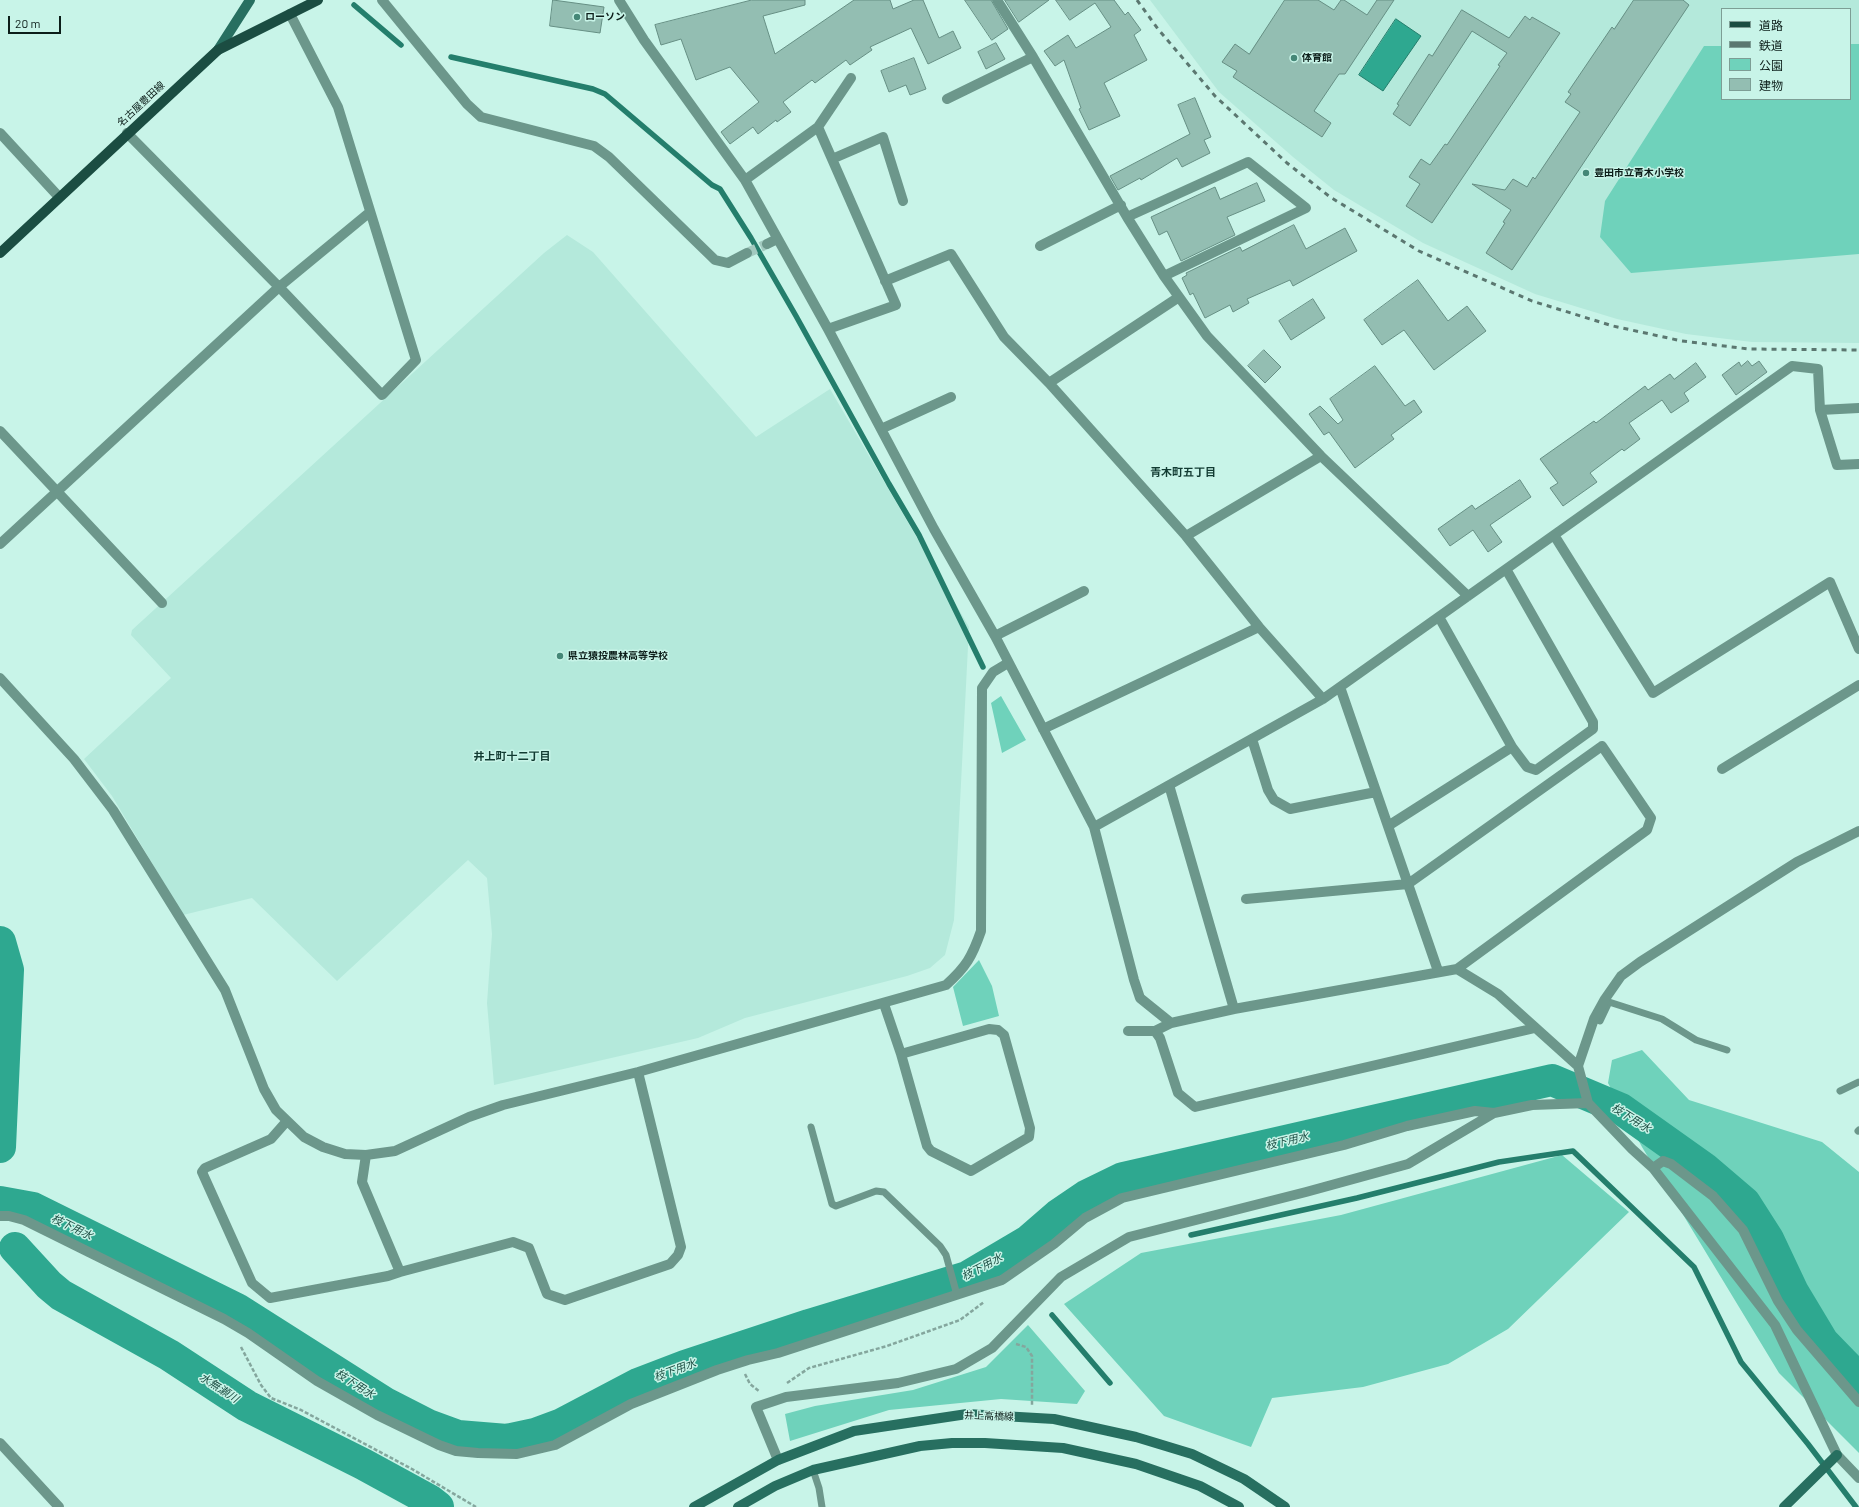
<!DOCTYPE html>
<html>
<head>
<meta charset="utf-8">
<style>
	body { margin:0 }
	#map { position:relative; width:1859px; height:1507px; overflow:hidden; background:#c8f4e8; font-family:Barlow,"Noto Sans JP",sans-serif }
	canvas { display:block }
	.legend { position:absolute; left:1721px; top:8px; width:130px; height:92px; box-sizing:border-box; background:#c8f4e8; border:1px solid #7d9e95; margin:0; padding:5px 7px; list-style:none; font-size:12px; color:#0c1d19 }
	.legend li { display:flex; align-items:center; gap:8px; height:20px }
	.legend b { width:20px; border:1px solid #7d9e95 }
	.scale { position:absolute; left:8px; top:16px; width:53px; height:18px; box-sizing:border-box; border:2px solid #0c1d19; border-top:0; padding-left:5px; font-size:12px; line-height:14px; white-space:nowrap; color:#0c1d19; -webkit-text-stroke:3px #c8f4e8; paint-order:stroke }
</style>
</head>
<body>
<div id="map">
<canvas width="1859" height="1507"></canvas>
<ul class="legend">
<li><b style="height:5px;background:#1b4d42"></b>道路</li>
<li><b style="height:5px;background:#5b7770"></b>鉄道</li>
<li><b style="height:11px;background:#6fd2bb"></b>公園</li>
<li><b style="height:11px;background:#93beb2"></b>建物</li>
</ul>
<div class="scale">20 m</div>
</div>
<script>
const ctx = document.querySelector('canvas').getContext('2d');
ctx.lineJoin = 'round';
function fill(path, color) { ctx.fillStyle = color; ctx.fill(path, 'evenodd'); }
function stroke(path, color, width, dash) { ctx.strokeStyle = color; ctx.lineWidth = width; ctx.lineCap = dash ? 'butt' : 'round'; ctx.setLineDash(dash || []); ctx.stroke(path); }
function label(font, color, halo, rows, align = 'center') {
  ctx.font = font + ' Barlow,"Noto Sans JP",sans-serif'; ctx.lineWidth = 3; ctx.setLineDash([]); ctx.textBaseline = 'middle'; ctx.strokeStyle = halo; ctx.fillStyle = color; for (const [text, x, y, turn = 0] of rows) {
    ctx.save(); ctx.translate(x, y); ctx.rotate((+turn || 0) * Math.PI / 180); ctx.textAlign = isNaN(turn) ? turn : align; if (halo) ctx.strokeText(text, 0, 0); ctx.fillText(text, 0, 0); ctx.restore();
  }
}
const built = new Path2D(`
	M1150,0H1859V343L1752,342L1686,334L1617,319L1535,294L1423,243L1334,190L1293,157L1219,92ZM1722,9H1850V99H1722Z
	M567,235L593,252L756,437L830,389L969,627L954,920L945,955L930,968L907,976L745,1018L698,1038L494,1085L487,1003L492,934L487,878L468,860L337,981L252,898L183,915L112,796L84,759L171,678L131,635L132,630L544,253Z`);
const green = new Path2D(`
	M1850,44H1859V254L1631,273L1600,237L1605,201L1704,46H1722V99H1850Z
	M1001,696L1026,740L1002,753L991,703Z
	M979,960L992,986L999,1016L963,1026L953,987Z
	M1642,1050L1689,1100L1822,1142L1859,1172V1453L1779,1373L1642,1147L1608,1083L1612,1060Z
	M1562,1155L1629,1212L1508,1329L1448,1364L1363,1387L1272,1398L1251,1447L1164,1416L1064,1304L1141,1253L1341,1215Z
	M1028,1325L1085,1391L1077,1404L1001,1399L889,1410L790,1441L785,1414L815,1406L913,1390L986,1367Z`);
const water = new Path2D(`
	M1396,19L1421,36L1383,91L1359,75Z`);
const stream = new Path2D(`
	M354,5L401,45
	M451,57L593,89L605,94L712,185L720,189L751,238L796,316L889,484L919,535L983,667
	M1191,1235L1357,1198L1499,1162L1573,1151L1694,1267L1741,1362L1808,1444L1856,1507
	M1052,1315L1110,1383`);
const river = new Path2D(`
	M0,942L8,970L0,1147
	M0,1202L33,1208L237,1309L385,1403L428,1425L458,1436L507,1440L535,1434L562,1424L638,1384L685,1366L809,1325L967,1277L1028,1241L1058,1215L1086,1196L1123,1178L1552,1080L1621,1109L1704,1168L1745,1203L1768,1239L1793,1292L1823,1342L1859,1379
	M15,1248L49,1285L61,1295L169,1355L247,1406L363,1464L429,1500L438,1507`);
const building = new Path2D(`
	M553,0L604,7L600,33L550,26Z
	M752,0H805V5L763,16L775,54L854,0H890L893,9L914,0H923L939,38L953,31L961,48L928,64L911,28L870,47L872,50L850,65L846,60L815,83L812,80L783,102L791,112L777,122L776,120L758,134L753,127L730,144L721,132L759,102L730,67L696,80L681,39L661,45L655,25Z
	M965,0H991L1008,29L992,40Z
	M1005,0H1049L1019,22Z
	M1056,0H1114L1125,15L1128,12L1141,30L1134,35L1147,60L1104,83L1120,116L1089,130L1079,109L1081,108L1064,60L1055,66L1044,51L1068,35L1076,48L1111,27L1095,3L1070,20Z
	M1285,0H1318L1334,10L1341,0H1344L1367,15L1377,0H1394L1345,74H1339L1314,111L1331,123L1322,137L1233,77L1237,71L1222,62L1235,44L1249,54Z
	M1634,0H1683L1689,5L1512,270L1486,253L1505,223L1503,222L1511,210L1472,184L1505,190L1513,179L1527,187L1533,177L1535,179L1580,112L1565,102L1571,94L1568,92L1612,27L1614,29Z
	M1462,10L1509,38L1525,16L1530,20L1532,17L1560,33L1432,223L1406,206L1420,184L1409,177L1421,159L1430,165L1445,144L1447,145L1500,66L1498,65L1507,53L1472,31L1410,126L1393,114L1399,105L1397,104L1429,54L1432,56Z
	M996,43L1005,59L986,69L978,52Z
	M914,58L926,89L910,95L906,85L889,92L881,71Z
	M1195,98L1211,137L1204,140L1210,153L1182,167L1177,158L1141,180L1140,178L1118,190L1110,176L1190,134L1178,105Z
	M1257,183L1265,201L1227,217L1235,235L1181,261L1167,231L1159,235L1151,217L1215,187L1220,199Z
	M1294,225L1306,249L1345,228L1357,251L1293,286L1290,280L1247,299L1249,303L1233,312L1230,305L1205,318L1193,293L1190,295L1182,278L1187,275L1186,273L1240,247L1242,251Z
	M1418,280L1448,321L1467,306L1486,331L1434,370L1404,330L1382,345L1364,320Z
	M1313,299L1325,318L1291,340L1279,321Z
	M1264,350L1281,367L1265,383L1248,366Z
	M1748,361L1752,366L1759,361L1767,372L1736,395L1722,375L1739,362L1741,366Z
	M1696,363L1706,377L1684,393L1689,401L1671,413L1662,400L1629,423L1640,439L1624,451L1622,449L1590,473L1597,482L1563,506L1550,488L1558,483L1540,459L1594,421L1596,423L1645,386L1648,390L1670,374L1674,379Z
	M1375,366L1405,406L1414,400L1422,412L1391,435L1394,439L1355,468L1329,432L1324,435L1309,414L1320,406L1338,424L1343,420L1330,399Z
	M1520,480L1531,497L1490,525L1502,542L1488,552L1473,530L1450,546L1438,529L1472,505L1475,509Z`);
const streetTunnel = new Path2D(`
	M747,253L767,244`);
const path = new Path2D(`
	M1016,1344L1026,1347L1032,1356V1405
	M241,1347L261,1385L271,1398L301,1410L412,1469L476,1507
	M745,1374L750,1384L759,1391
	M787,1383L809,1368L887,1346L960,1320L984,1302`);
const lane = new Path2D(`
	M1594,1019L1600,1021L1609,1002L1662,1019L1696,1040L1727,1050
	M1840,1091L1859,1082
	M811,1127L832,1204L836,1206L876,1191L884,1192L940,1246L946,1255L957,1295
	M1858,1131L1859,1130
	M813,1470L819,1488L822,1507`);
const street = new Path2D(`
	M382,0L467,104L481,117L594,146L609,157L715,260L728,263L747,253
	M619,0L644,40L745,180L828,329L934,529L995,636L1094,827L1134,980L1140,998L1171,1023L1234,1009L1457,969L1647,830L1651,818L1602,746L1408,884L1246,899
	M997,0L1033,57L1127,217L1164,276L1207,336L1321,456L1468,596
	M947,99L1033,57
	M818,127L851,78
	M0,133L59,197
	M127,133L282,290L382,395L416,360L338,107L290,14
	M832,159L883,137L903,201
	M745,180L818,127L896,305L828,329
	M1127,217L1248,162L1306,208L1164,276
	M767,244L777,239
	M1040,246L1121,205
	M885,281L951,254L1004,337L1049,383L1186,536L1259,627L1323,699
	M1049,383L1179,297
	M1820,410L1859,408
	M881,429L951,397
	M0,431L162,603
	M1554,535L1653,693L1830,582L1859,649
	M1186,536L1321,456
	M0,544L279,287L370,212
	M1439,617L1512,747L1527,767L1536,770L1593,729V722L1506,569
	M995,636L1084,591
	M0,678L74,759L113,810L225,990L264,1089L276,1110L304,1137L323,1147L345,1154L366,1155L395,1151L469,1117L503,1105L638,1072L946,985C966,967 972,957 981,931L982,688L993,672L1008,663
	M1340,687L1438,971
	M1043,729L1259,627
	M1252,739L1268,790L1274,800L1290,809L1376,792
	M1722,769L1859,685
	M1169,785L1234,1009
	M1388,826L1512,747
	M1094,827L1323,699L1792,366L1818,369L1820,410L1837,465L1859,464
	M1859,831L1797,862L1640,962L1621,976L1605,999L1594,1019L1578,1066L1588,1103L1632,1149L1653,1168L1775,1325L1837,1455L1859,1478
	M1457,969L1498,994L1578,1066
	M884,1004L901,1054L927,1146L931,1151L971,1171L1029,1137L1030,1128L1004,1035L998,1030L989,1029L901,1054
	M1171,1023L1155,1031L1160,1038L1178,1093L1195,1107L1535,1028
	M1128,1031H1155
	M286,1122L271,1139L205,1168L202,1172L252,1283L270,1298L388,1276L400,1272
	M366,1155L362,1182L400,1272L513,1242L529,1248L547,1294L565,1300L670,1264L678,1255L681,1247L638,1072
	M1653,1168L1663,1161L1671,1164L1713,1196L1743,1230L1778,1301L1797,1330L1859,1402
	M0,1216H9L24,1220L224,1319L248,1333L317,1381L377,1415L439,1445L456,1451L478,1453L517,1454L555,1445L631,1404L717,1370L748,1360L778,1353L1002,1280L1054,1244L1085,1218L1122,1198L1344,1145L1407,1126L1475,1111L1494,1113
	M0,1443L59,1507
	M778,1460L756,1407L786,1397L898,1383L956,1369L992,1348L1061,1277L1129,1237L1306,1192L1408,1164L1494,1113L1532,1105L1588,1103`);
const secondary = new Path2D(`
	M218,50L250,0
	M694,1507L778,1460L854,1431L967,1414L1054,1419L1136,1437L1192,1454L1244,1479L1285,1507
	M738,1507L775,1486L813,1470L920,1446L952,1443H985L1063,1448L1136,1464L1200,1486L1239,1507
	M1784,1507L1837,1455`);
const primary = new Path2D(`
	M0,253L218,50L318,0`);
const rail = new Path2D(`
	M1137,0L1158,29L1215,96L1287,163L1330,197L1419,251L1532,301L1613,326L1682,341L1749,349L1859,350`);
const markers = [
	[577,17,4,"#458777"],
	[1294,58,4,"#458777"],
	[1586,173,4,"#458777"],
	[560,656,4,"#458777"]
];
const poiNames = [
	["ローソン",585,17],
	["体育館",1302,58],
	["豊田市立青木小学校",1594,173],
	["県立猿投農林高等学校",568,656]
];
const streetNames = [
	["名古屋豊田線",141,104,-43],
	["井上高橋線",989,1416,2]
];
const neighbourhoodNames = [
	["青木町五丁目",1183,472],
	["井上町十二丁目",512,756]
];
const waterNames = [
	["枝下用水",1631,1118,32],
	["枝下用水",1287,1141,-13],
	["枝下用水",72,1227,26],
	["枝下用水",982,1267,-28],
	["枝下用水",675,1370,-20],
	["枝下用水",355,1384,33],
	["水無瀬川",219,1388,33]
];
fill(built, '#b4e9db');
fill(green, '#6fd2bb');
fill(water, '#2ea890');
stroke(water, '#247e6c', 1);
stroke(stream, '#247e6c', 5.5);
stroke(river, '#2ea890', 32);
fill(building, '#93beb2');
stroke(building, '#668f84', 1);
stroke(streetTunnel, '#a2c9bf', 10, [10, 5]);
stroke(path, '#84a69d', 2.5, [4, 2]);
stroke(lane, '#6c978b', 7);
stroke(street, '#6c978b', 10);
stroke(secondary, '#276f60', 10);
stroke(primary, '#1b4d42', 10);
stroke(rail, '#5b7770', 3, [5, 5]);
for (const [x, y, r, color] of markers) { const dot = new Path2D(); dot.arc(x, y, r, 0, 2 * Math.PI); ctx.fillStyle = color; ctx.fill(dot); stroke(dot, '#c8f4e8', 1.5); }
label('bold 10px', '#0c1d19', '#c8f4e8', poiNames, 'left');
label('10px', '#0c1d19', '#c8f4e8', streetNames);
label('bold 11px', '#123b32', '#c8f4e8', neighbourhoodNames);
label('italic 11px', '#205146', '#c8f4e8', waterNames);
</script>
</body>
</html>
